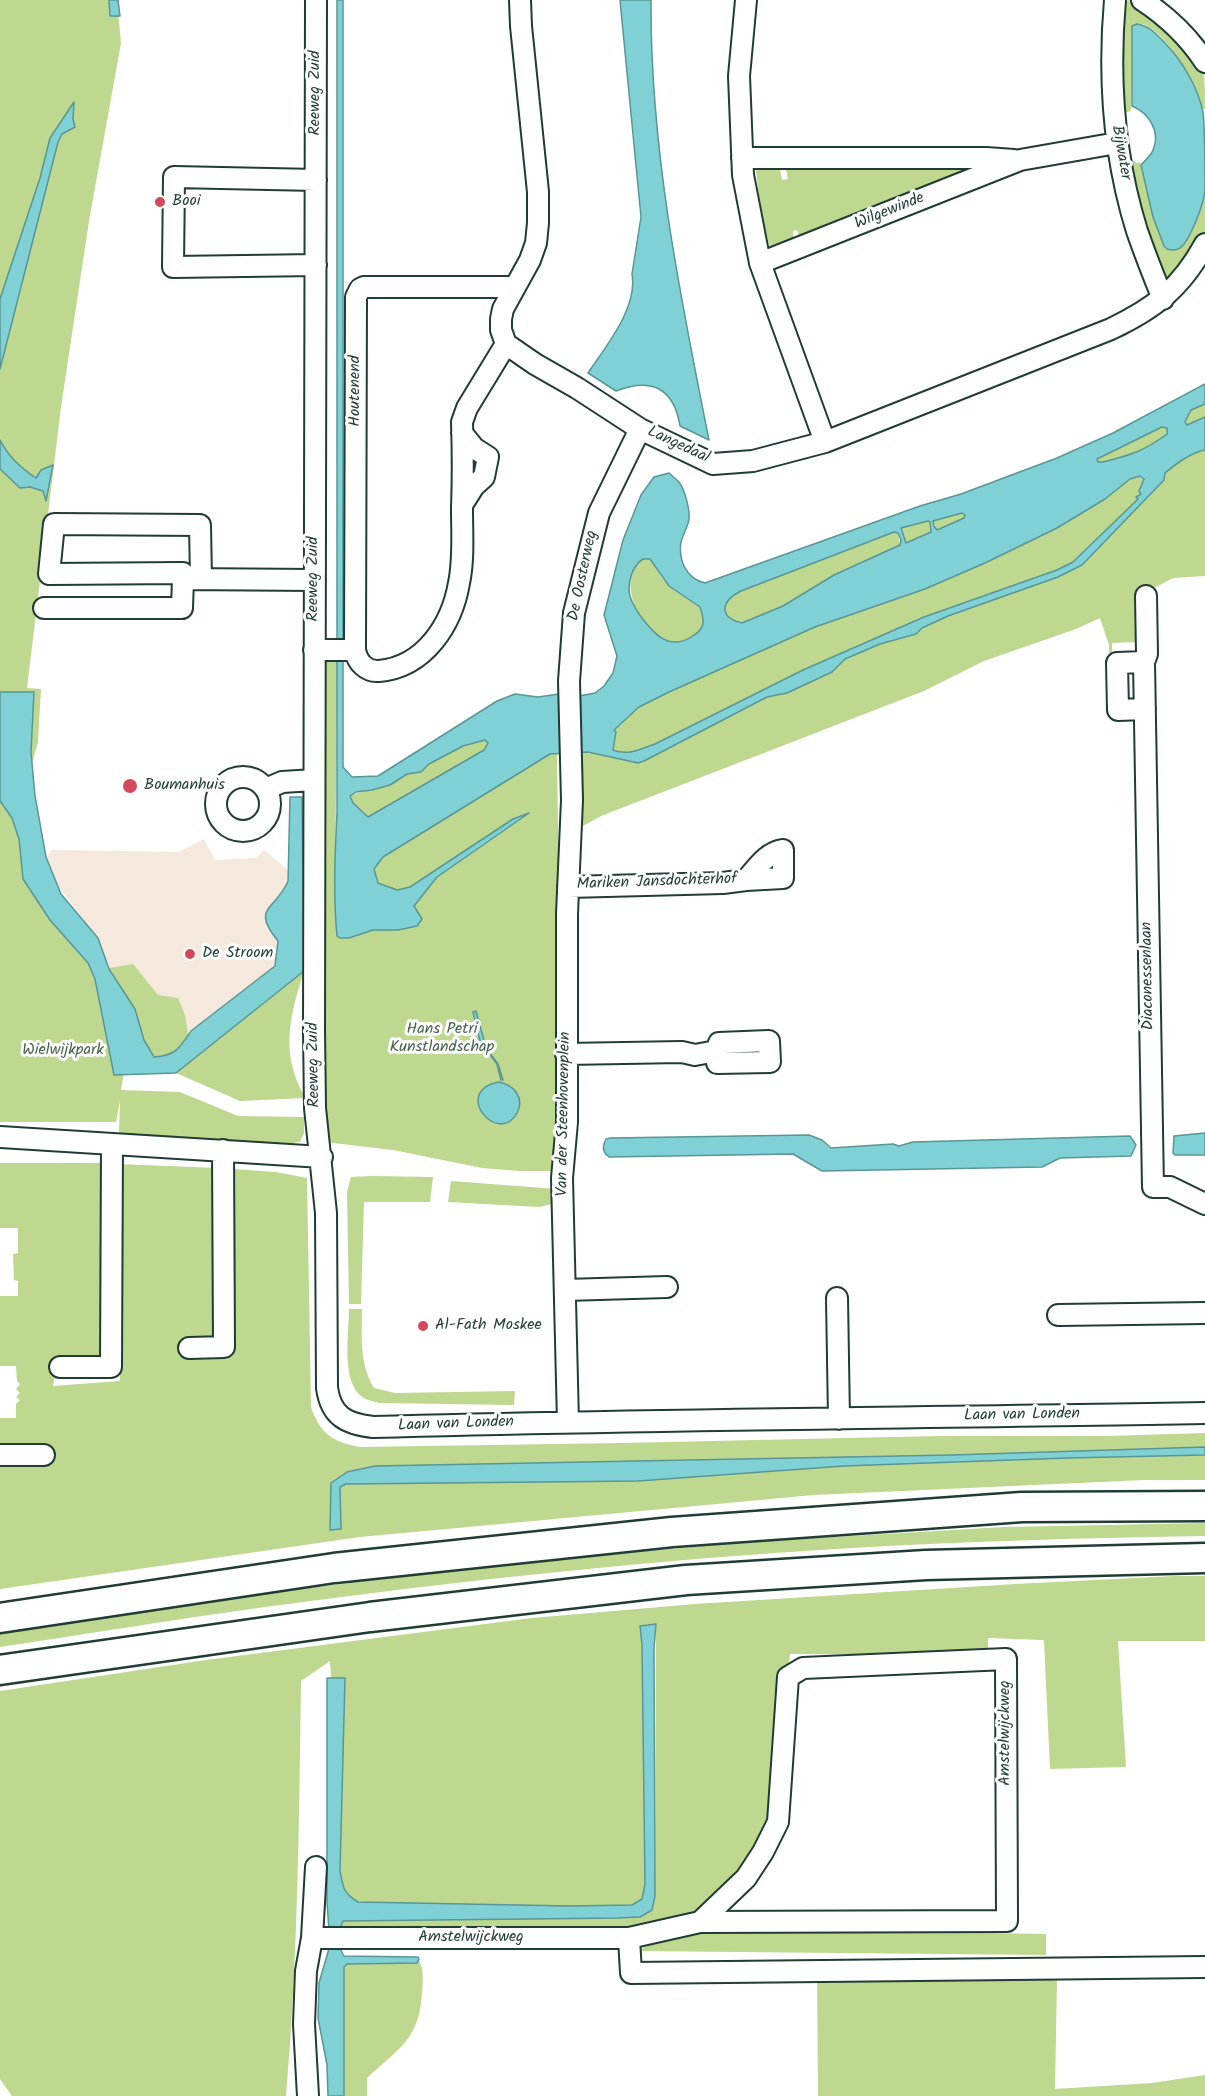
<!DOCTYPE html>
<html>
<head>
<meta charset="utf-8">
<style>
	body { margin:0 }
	canvas { display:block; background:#fff }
</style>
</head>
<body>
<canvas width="1205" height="2096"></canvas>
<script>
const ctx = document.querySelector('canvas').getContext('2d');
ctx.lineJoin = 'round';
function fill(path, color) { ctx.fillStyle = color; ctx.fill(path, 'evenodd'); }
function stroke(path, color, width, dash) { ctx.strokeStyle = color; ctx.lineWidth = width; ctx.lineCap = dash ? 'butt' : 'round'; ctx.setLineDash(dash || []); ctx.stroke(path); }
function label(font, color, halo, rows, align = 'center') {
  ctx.font = font + ' Kalam,sans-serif'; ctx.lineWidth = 6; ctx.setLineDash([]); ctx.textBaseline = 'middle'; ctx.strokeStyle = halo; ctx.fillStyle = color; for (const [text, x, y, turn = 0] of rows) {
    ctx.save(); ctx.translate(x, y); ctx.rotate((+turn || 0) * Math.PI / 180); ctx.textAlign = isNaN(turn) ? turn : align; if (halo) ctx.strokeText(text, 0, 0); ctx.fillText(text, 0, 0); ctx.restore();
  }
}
const built = new Path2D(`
	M204,839L215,860L256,858L264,850L289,871L285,887L273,902L265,918L268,928L278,941L275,966L191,1031L182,1045L109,968L98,938L58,886L46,857L52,850L178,852Z`);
const green = new Path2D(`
	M0,0H117L121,43L89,221L61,407L27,688L41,689L38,742L32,763L31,752L12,812L129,1041L121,1090L180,1092L238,1116L304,1117V1133L300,1142L287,1144L119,1134L120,1101L116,1122H0Z
	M1131,0C1154,16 1195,49 1204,76C1205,86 1205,99 1205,109H1203C1193,83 1170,35 1143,24L1132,26L1131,111L1120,114L1121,8L1125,1Z
	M1134,161L1137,163L1140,162L1141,165L1153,217L1176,250C1192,243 1201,207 1205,191V233L1186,266L1169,282L1164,280L1145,232L1128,163Z
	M880,163L881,169H927V164L983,163L933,189L930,185L887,201V206L858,217L855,214L813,230L814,234L800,240L797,230L793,231L794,241L771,250C763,225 759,198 756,171L759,169H780L782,180L788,179L786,170H847L848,164Z
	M1205,404V417L1187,425L1185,422L1191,410Z
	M1162,427L1167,428L1168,434C1144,451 1131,455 1103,462H1098L1097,459Z
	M1205,450V576L1173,578L1141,595L1138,642L1112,643V657H1109V645L1100,618L1076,629L984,661L924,691L601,816L583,826L581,751L638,763L644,761L767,697L787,693L832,672L845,659L880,644L916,634L922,628L948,616L1058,577L1082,565L1164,480L1165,473C1176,464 1190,453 1205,450Z
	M1140,476L1144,479L1140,491L1142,494L1138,499L1073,562L1057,570L924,617L803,670L655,744C640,749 628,756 613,751L616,732L614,730L639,707L669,692L815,627L925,589L985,563L1057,528L1105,499L1130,479Z
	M962,513L965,515L964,518L937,530L933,521Z
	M928,521L931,522V532L905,543L901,528Z
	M894,532L898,533L900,545L834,575L783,606L742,623C718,617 721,601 741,591Z
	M643,559H650C655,565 658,572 662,578C668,586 680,592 688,597C693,601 699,604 701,610C705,619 705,628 697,634C688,640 677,645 667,641C641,632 614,579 643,559Z
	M325,659H337L335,920L349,938L373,930H389L437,873L458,862L526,815L513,819L411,887L397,890L378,883L374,869L383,857L522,771L550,754H557L562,1126L557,1171H519L482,1168L393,1150L325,1142L321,1112L326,885Z
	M485,740L488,743L484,750L368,818L353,803L350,795L390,785L407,774L421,772L429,764L463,746Z
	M133,964L158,995L178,998L185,1015L188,1035C178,1051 173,1056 154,1057L144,1040L135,1009L109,968Z
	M304,971C294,1003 283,1038 294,1072C296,1081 301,1089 305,1098L240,1101L176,1073Z
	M0,1163H104L105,1364H57L53,1386L120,1381L118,1164L217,1168L229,1177L234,1169L276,1172L307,1178L311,1407C320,1434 333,1442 360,1447L622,1443L939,1436H1107L1205,1433V1447L952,1455L375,1466L331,1483L330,1530L341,1529L340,1487L346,1484L638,1481L844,1466L1067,1458L1205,1455V1480H1144L814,1495L360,1537L0,1589V1418H16V1404L20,1400L16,1397L20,1393L16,1389L20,1384L17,1381L16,1366H0V1296H18V1281L14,1280L13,1254L18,1253V1228H0Z
	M371,1176L433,1177L430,1202H364L361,1304H349L347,1192L351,1177Z
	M451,1181L557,1189V1203L539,1207L448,1202Z
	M349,1309H362C362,1337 359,1363 374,1388L395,1393L515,1391L514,1405L379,1403C373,1401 365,1400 361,1396C341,1380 349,1332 349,1309Z
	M1205,1523V1536C1087,1538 970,1541 852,1548C656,1559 459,1581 265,1607C176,1619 88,1634 0,1647V1632L165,1606L357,1582L558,1559L748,1542L1004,1527Z
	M1174,1576H1205V1641H1118L1126,1767L1050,1769L1044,1640L988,1638V1655L790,1654L780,1727L771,1824L729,1887L699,1911L655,1925L570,1929L339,1931L343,1921L617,1918L651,1910L655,1896L656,1624L640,1626L642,1645L645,1884L642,1899L632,1905L570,1906L358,1902C345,1894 343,1886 340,1871L345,1678H331L330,1661L301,1681C299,1819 298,1958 286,2096H12L0,2079V1691L206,1660L532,1618L695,1604L1016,1584Z
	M692,1928L1046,1934V1955L635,1951Z
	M419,1960C424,1971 423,1982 422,1993C419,2040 399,2048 367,2078V2096H344V1967L347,1964L417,1963Z
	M817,1973L1057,1978L1055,2089L1152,2083L1205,2075V2096H818Z`);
const water = new Path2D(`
	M109,0H118L120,16H110Z
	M337,0H343V767L352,777L378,776L497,701L515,694L538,697L559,694L579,696L595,693L604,686L613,673L617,656L604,615L623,540L641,495L654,477L669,473C672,476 676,479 679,482C685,490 690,510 689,519C688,527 683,534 681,542C678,561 687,579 705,583L920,506L961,494L1057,458L1113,433L1205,384V404L1191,410L1185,422L1187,425L1205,417V450C1190,453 1176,464 1165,473L1164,480L1082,565L1058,577L948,616L922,628L916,634L880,644L845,659L832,672L787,693L767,697L644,761L638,763L588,752L550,754L383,857L374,869L378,883L397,890L410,887L513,819L529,813L437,877L414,906L422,919L417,926L398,930H373L349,938H340L337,936C333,895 335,854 337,813ZM1162,427L1167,428V434C1144,451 1131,455 1103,462H1098L1097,459ZM1140,476L1144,479L1139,491L1141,494L1136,497L1138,499L1073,562L1057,570L924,617L803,670L655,744C640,749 629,756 613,750L616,732L614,730L639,707L669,692L815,627L925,589L985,563L1057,528L1105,499L1130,479ZM962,513L965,515L964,518L937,530L934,526L933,521ZM928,521L930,522L931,532L906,543L901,528ZM894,532L898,533L901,540L900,545L834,575L783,606L742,623C718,617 721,601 741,591ZM643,559H650L669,586L700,607C704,619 706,628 694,635C686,641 678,644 668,641C654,637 634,610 630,596C627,583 632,566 643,559ZM485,740L488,743L484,750L368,817L353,803L350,796L356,792L372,790L390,785L407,774L421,772L429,764L463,746Z
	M620,0H651C650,149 680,295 709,440L680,426C674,388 651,377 616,391L588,373C606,346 638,308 632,274L641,217Z
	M1137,24C1150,26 1157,35 1166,44C1183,62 1198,88 1203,112C1205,129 1205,172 1205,190C1204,203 1190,241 1180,248C1176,251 1171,250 1167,249L1164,246L1153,217L1141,165C1145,160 1151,156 1153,150C1161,132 1149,113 1132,106V26Z
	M74,102L73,119L75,127L62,134L58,142L0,369V299L40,178L50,138Z
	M0,440C8,456 21,468 36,478L41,470L53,465L46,501L43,491L30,487L20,488L0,469Z
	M0,692H34L31,752L35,796L46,857L61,894L98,938L109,969L135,1009L144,1040L154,1057C175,1056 180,1048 191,1031L275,966L278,941C250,907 276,910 288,881L290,797H302L304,971L176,1073L114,1075L95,979L88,963L50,920L23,879L19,839L12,818L0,801Z
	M476,1011L486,1048L498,1064L503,1080H501L497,1064L491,1056L482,1049L473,1012Z
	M499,1082C514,1085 525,1098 517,1113C498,1147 451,1091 499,1082Z
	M1205,1133V1155H1175L1173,1153L1174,1136Z
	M809,1135L822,1140L831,1148L893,1144L899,1146L913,1142L1130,1136L1136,1145L1131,1156L1060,1158L1042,1167L822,1171L793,1154L609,1157C602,1152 602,1146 606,1139L610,1138Z
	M1205,1447V1455L1067,1458L844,1466L638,1481L346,1484L340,1487L341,1529L330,1530L331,1483L347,1472L375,1466L952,1455Z
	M656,1624L654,1649L655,1896L652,1910L640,1917L617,1918L343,1921L339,1931H329L327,1902V1678H345L340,1871C343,1887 343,1893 358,1902L570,1906L632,1905L642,1899L645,1884L642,1645L640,1626Z
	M330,1945H338L344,1956L418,1957L419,1959L417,1963L347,1964L344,1967V2096H328L327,2065L318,2018L319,1983Z`);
const minor = new Path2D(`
	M316,0L314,1030L315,1108L326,1213L327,1388C331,1416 346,1424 373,1427C650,1419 928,1418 1205,1413
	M520,0L521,26L538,192V223L536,243L530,260L503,309L501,319V330L506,344L535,364L577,388L640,429L713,464L753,461L825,442L1111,329C1155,308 1181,288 1205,244
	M746,0L739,76L743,175L760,263L825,442
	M1115,0C1108,79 1113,154 1137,231C1145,254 1154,277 1163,299
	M1142,0C1168,17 1188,36 1205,62
	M742,158H986L1014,160
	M316,180L174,177L173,267L316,265
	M760,263L1020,160L1117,143
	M506,344L467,408L462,422C463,451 463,480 462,509C462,533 464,559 459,583C452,624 425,667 379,671C366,672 357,662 355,650L356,297L360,289L364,287H515
	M462,505L474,486L484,477L488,457L474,448L462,433
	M201,579L200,525L54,524L49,574L183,573V579L315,580
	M44,608H182L183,579
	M314,650H355
	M1144,662L1147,654L1146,596
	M1145,709L1118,710L1117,663L1144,662L1153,1187H1170L1205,1204
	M216 804a27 27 0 1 1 54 0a27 27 0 1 1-54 0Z
	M266,789L282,782L314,780
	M568,887L723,883L746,880L783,878V850C767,852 757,868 746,880
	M769,1041L770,1062L717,1063L716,1051L719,1043Z
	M566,1054L682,1052L695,1055L716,1051
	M0,1137L322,1157
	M565,1290L667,1287
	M837,1298L839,1419
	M1058,1315L1205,1313
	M189,1348L224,1347L223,1150
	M60,1367H111L112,1144
	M568,1422L562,1178L567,1122V914L572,800L569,681L574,613L599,513L640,429
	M0,1455H44
	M312,1938H629L700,1922L1007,1921L1006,1659L803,1668L788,1677L778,1822L763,1852L746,1878L700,1922
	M629,1938L631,1973L1205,1967
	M308,2096L304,2024L306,1971L312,1938L316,1867`);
const highway = new Path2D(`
	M0,1618L334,1568L672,1532L1022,1507L1205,1506
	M0,1670L370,1617L686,1580L926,1565L1205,1558`);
const markers = [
	[160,202,6,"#d1495b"],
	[130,786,8,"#d1495b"],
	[190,954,6,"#d1495b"],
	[423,1326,6,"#d1495b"]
];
const streetNames = [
	["Reeweg Zuid",316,93,-90],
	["Bijwater",1120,153,80],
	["Wilgewinde",890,212,-22],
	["Houtenend",356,391,-90],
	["Langedaal",678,446,25],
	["De Oosterweg",584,576,-78],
	["Reeweg Zuid",314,579,-90],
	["Mariken Jansdochterhof",657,883,-2],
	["Diaconessenlaan",1149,976,-91],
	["Reeweg Zuid",315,1065,-91],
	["Van der Steenhovenplein",565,1114,-89],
	["Laan van Londen",1022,1416,-1],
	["Laan van Londen",456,1425,-2],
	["Amstelwijckweg",1006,1733,-90],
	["Amstelwijckweg",471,1938]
];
const poiNames = [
	["Booi",172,202],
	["Boumanhuis",144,786],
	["De Stroom",202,954],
	["Al-Fath Moskee",435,1326]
];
const parkNames = [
	["Hans Petri",442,1030],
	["Kunstlandschap",442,1048],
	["Wielwijkpark",63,1051]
];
fill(built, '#f4e9dc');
fill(green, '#bed88f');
fill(water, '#7fd1d6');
stroke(water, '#599695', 1.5);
stroke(minor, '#1f3d34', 24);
stroke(highway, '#1f3d34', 33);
stroke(minor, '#fff', 20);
stroke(highway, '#fff', 28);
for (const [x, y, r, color] of markers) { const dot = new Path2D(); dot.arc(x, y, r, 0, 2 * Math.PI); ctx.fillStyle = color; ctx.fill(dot); stroke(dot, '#fff', 2); }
label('16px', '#1f3d34', '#fff', streetNames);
label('16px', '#1f3d34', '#fff', poiNames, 'left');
label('16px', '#47644b', '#fff', parkNames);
</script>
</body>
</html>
